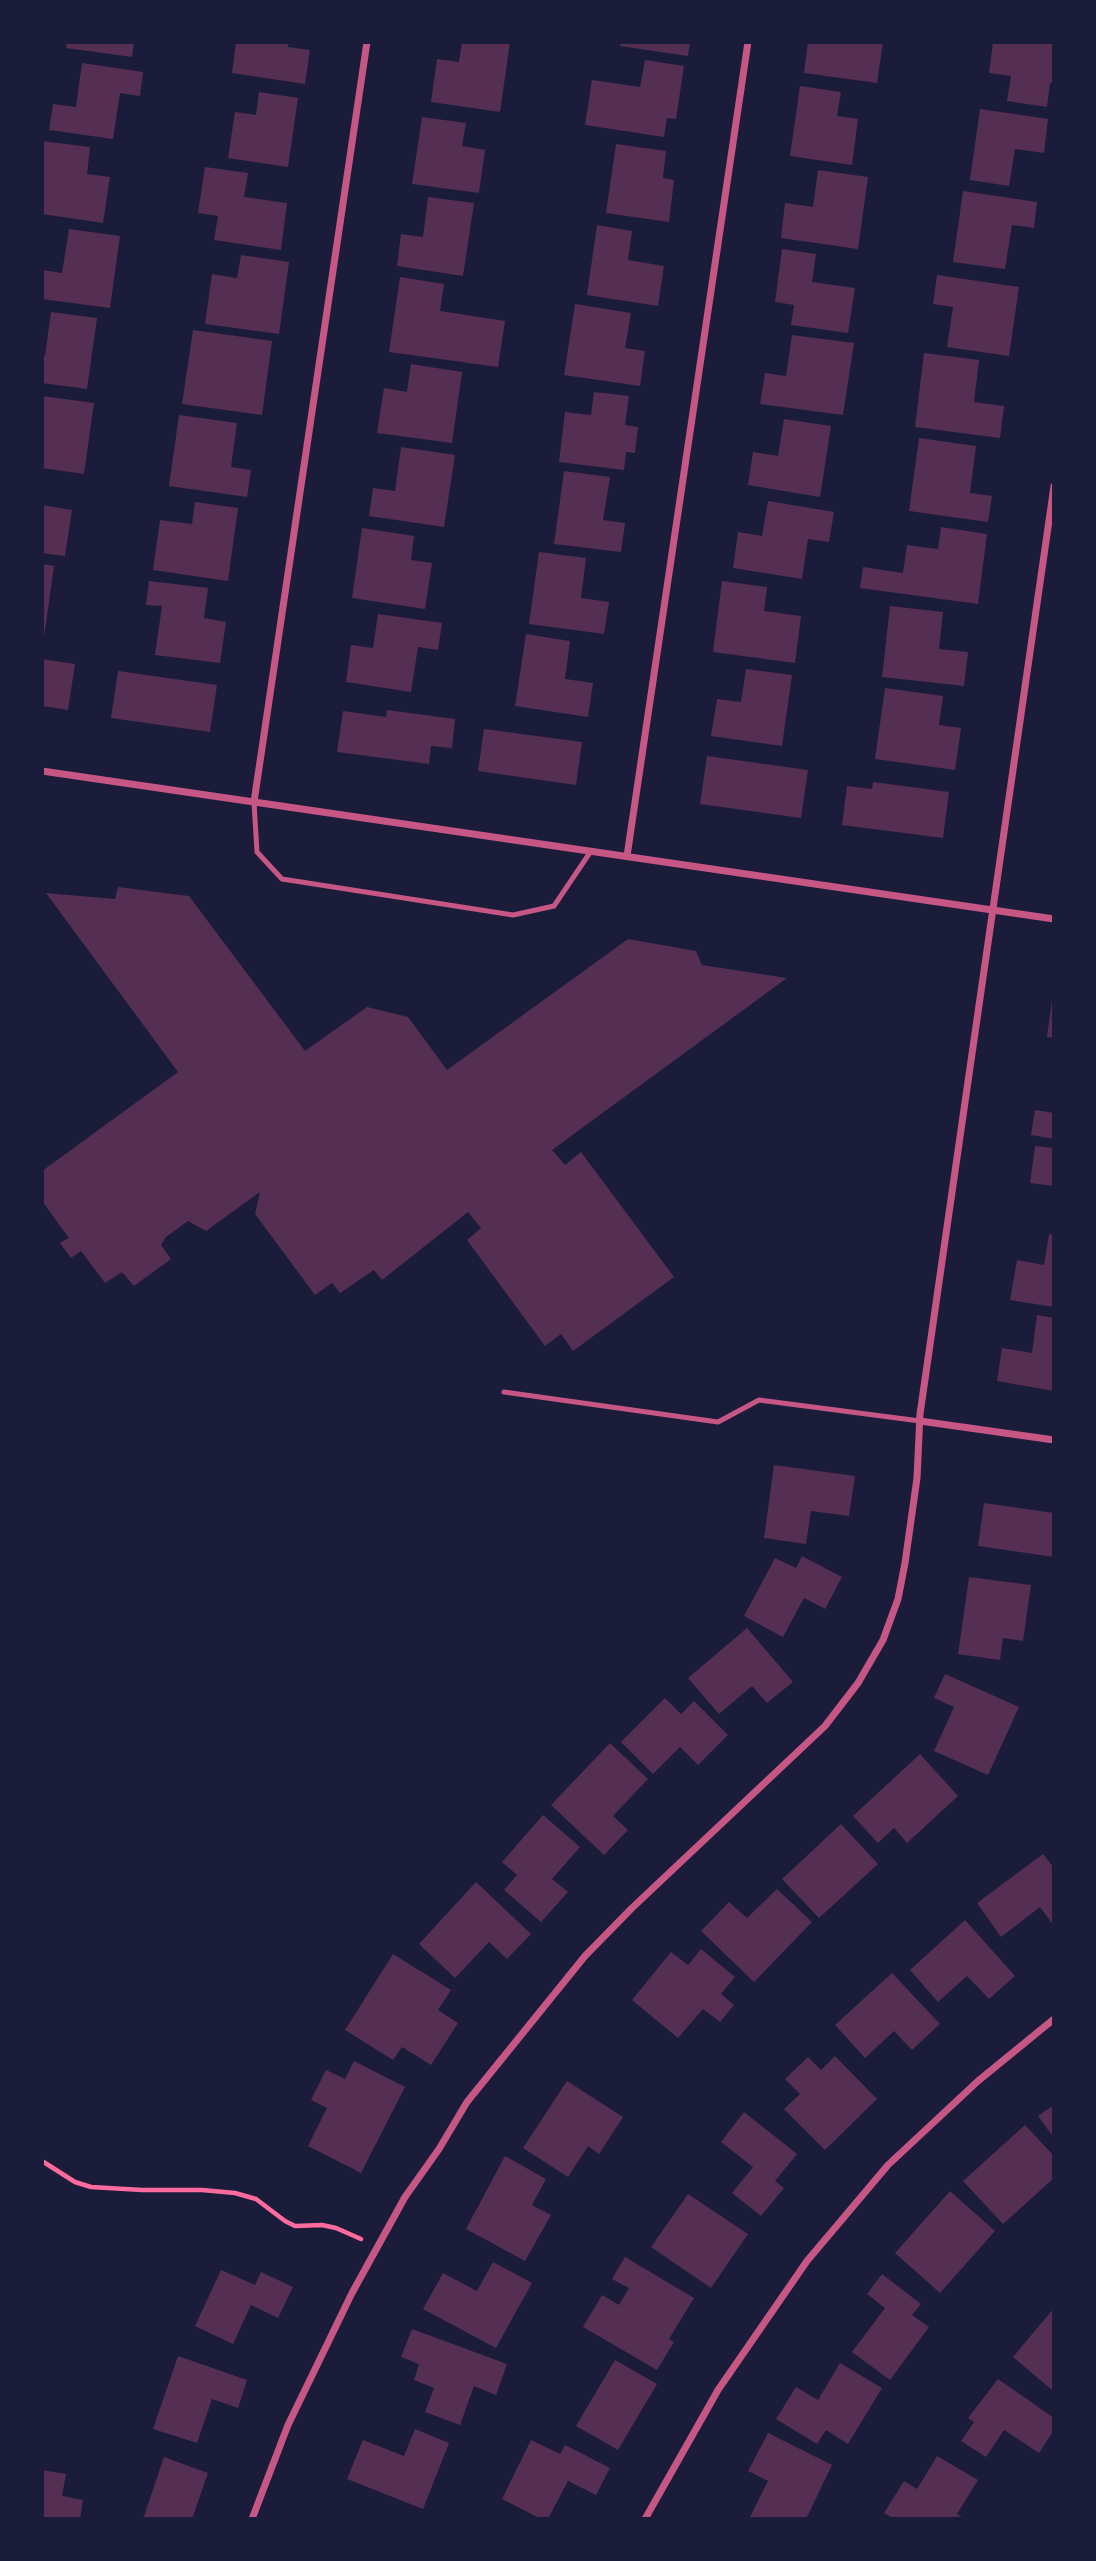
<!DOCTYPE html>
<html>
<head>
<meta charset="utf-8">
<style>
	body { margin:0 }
	#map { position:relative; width:1096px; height:2561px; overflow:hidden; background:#1b1b3a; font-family:"Alegreya Sans",sans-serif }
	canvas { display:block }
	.frame { position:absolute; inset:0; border:44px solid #1b1b3a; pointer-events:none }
</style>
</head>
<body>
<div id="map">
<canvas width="1096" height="2561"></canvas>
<div class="frame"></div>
</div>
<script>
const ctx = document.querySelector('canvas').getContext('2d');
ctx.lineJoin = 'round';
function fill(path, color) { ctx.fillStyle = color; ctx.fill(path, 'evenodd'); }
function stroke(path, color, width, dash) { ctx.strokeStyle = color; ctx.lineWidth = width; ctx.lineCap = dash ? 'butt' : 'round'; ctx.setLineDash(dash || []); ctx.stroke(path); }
const building = new Path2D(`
	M67,42H134L132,57L66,48Z
	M236,42H289L288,47L310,50L305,84L232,73Z
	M462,42H510L500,112L431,102L437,59L459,62Z
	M621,42H690L688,56L620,46Z
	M808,42H883L877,83L804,73Z
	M993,42H1054V83H1050L1047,107L1007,101L1011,76L989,73Z
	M645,60L684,66L676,119L667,118L664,137L585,125L592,80L640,87Z
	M82,63L143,72L140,96L120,93L113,139L49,130L53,104L76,107Z
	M800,86L841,92L837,116L858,119L852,165L790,156Z
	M259,92L298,98L288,167L228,158L235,112L256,115Z
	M980,109L1048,119L1044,153L1015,149L1009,186L970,180Z
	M422,117L466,123L462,146L485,150L479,193L412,184Z
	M42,141L90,147L87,174L110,177L103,223L42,214Z
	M616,144L666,151L663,178L674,180L669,222L606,213Z
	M205,167L248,173L244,197L287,203L281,250L214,240L218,216L198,213Z
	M818,170L868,177L858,249L781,238L785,203L813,207Z
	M963,191L1037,202L1034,228L1012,225L1005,269L953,262Z
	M428,197L474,203L463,276L397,266L401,234L423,237Z
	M597,225L632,231L628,260L664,266L658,306L587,295Z
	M69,229L120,236L110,308L42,299V270L62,273Z
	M782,249L816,254L812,282L855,288L848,333L791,325L794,305L775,302Z
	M241,255L289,262L279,334L205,324L212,274L237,278Z
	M937,275L1019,287L1009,356L947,347L953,307L933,304Z
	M400,277L444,284L440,311L505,321L498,367L389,352Z
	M575,304L631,313L625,348L645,351L640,386L564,375Z
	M51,312L97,318L87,389L42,383V355L45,356Z
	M193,330L272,341L262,415L182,404Z
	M792,335L854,343L843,415L760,404L765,373L786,376Z
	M924,353L979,360L974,402L1004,406L1000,438L915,427Z
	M411,364L462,372L452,443L377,433L384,388L407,392Z
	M594,392L629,396L625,425L638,427L635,453L626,452L624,470L559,462L565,412L591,415Z
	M42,396L94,403L84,474L42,468Z
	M179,415L237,423L231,467L251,470L247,497L169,486Z
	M784,419L831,426L820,497L748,485L753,452L778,456Z
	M919,438L976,446L970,493L992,496L988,522L909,511Z
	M401,447L455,455L444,527L369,516L373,488L395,491Z
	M564,471L610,477L603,520L625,523L621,552L554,544Z
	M768,501L834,512L829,542L808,539L802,579L733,568L738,532L762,536Z
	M195,502L238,508L228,581L153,570L160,520L192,524Z
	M42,505L72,510L65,556L42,553Z
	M941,527L987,534L978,604L860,588L863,567L903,573L907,545L938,549Z
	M362,528L414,536L411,560L432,563L425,609L352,598Z
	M539,552L586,558L581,598L609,602L604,634L529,624Z
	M42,564L54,566L44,637H42Z
	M149,581L208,588L204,618L226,622L220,663L155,655L162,606L146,605Z
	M722,581L767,587L764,611L801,616L795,663L713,652Z
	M890,606L943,612L939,649L968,652L964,686L882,677Z
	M378,614L442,623L438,650L418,647L411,692L346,682L351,645L373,648Z
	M526,634L570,641L565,679L593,683L588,717L515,706Z
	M42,659L75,664L68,710L42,706Z
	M746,669L792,675L782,746L711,736L717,699L741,702Z
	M118,671L217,685L210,732L111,718Z
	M885,688L943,696L939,725L961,728L955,770L875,759Z
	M387,710L455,719L452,748L431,746L429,764L337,752L343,711L386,717Z
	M484,729L582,742L576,785L478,771Z
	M707,756L808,770L801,818L700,804Z
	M873,782L949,792L943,838L842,825L847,786L872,789Z
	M118,887L189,896L305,1051L367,1007L408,1017L447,1070L628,939L696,951L702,965L787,978L552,1150L565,1165L581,1152L674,1277L573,1351L561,1334L545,1346L467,1240L481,1228L468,1212L382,1280L374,1270L340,1293L332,1283L315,1295L255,1214L260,1192L206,1231L188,1221L166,1237L161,1245L171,1259L134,1286L122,1272L105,1283L81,1251L71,1258L60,1243L69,1238L42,1201V1171L178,1072L46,893L115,899Z
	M1052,1000H1054V1038L1047,1037Z
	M1035,1110L1054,1113V1139L1031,1135Z
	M1035,1146L1054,1148V1186L1030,1183Z
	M1049,1234L1054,1235V1307L1010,1300L1017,1260L1044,1265Z
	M1037,1315L1054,1318V1391L997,1381L1002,1348L1032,1353Z
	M774,1465L855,1476L849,1516L811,1511L806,1544L764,1538Z
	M984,1503L1054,1513V1557L978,1546Z
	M802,1556L842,1577L825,1609L804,1598L783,1637L744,1616L775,1558L796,1568Z
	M969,1577L1031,1585L1023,1641L1003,1638L1000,1660L958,1654Z
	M747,1628L793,1682L767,1703L752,1686L719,1714L688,1678Z
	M945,1674L1019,1707L988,1775L934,1751L954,1707L934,1698Z
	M665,1698L681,1714L694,1701L728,1735L698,1765L680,1747L653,1774L621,1742Z
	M610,1743L648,1779L613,1816L628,1830L604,1855L551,1805Z
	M920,1754L958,1796L907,1843L894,1828L878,1843L853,1816Z
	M543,1815L580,1847L552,1879L568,1892L541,1922L504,1890L517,1875L502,1862Z
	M841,1824L878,1864L819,1918L782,1879Z
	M1043,1854L1054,1868V1926L1040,1907L1001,1937L977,1903Z
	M476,1882L531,1934L507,1959L489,1942L455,1978L419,1944Z
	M777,1889L812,1922L754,1982L701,1931L729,1902L747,1918Z
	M965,1920L1015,1976L989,1999L967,1976L938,2002L910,1970Z
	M701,1949L735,1977L721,1994L734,2005L720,2022L703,2009L678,2038L632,2000L671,1952L688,1965Z
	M393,1954L451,1990L438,2010L458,2023L431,2065L402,2047L393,2060L345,2030Z
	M892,1973L940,2024L912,2050L894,2031L865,2058L835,2025Z
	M835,2056L877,2099L825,2150L784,2109L800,2094L785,2079L808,2057L821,2070Z
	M354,2061L405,2087L361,2173L308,2146L327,2108L311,2100L326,2070L345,2079Z
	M567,2081L623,2117L599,2154L588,2146L568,2177L523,2148Z
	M1054,2105V2138L1038,2116Z
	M744,2112L797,2154L775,2181L784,2188L761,2216L732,2193L753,2167L721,2142Z
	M1025,2125L1054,2156V2178L1003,2224L963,2181Z
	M505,2156L546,2179L532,2205L551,2215L525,2261L466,2229Z
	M950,2191L995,2231L940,2293L895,2253Z
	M688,2194L748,2234L711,2288L651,2247Z
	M625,2257L694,2298L669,2339L674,2342L657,2370L583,2327L602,2295L619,2305L629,2288L612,2279Z
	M493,2262L532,2283L496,2348L423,2309L443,2273L477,2291Z
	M221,2270L255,2285L261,2272L293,2287L278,2318L251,2305L233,2344L195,2326Z
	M882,2274L921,2304L912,2315L929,2327L890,2380L852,2352L885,2308L867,2294Z
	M1054,2308V2388L1052,2390L1013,2357Z
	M412,2329L507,2364L496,2395L474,2386L460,2425L425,2412L434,2388L414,2380L419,2364L401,2357Z
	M178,2356L247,2380L238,2408L212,2399L197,2443L153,2429Z
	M615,2360L657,2384L618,2450L576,2426Z
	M840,2363L882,2388L848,2444L826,2430L817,2444L776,2419L796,2387L818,2400Z
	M998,2379L1054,2418V2430L1039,2453L1004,2430L986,2457L961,2441L974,2422L968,2418Z
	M415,2429L449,2443L423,2509L347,2479L363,2440L404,2456Z
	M768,2433L832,2465L806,2519H749L768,2481L748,2471Z
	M531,2440L560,2454L565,2445L610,2468L596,2495L568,2481L548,2519H541L502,2499Z
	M937,2456L978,2480L957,2514L965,2519H894L884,2513L904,2481L917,2489Z
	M164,2457L208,2473L192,2519H143Z
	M42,2470L66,2474L62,2496L83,2500L80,2519H42Z`);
const path = new Path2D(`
	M42,2161L75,2182L91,2187L142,2190H202L235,2193L256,2199L285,2221L295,2226L322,2225L336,2228L361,2239`);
const service = new Path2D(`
	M254,802L257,852L282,879L513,915L554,906L591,851
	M504,1392L718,1422L759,1400L920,1421`);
const minor = new Path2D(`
	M42,771L1054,919
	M254,802L367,42
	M627,856L748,42
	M920,1421L1054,1440
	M252,2519L288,2425L352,2293L405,2197L439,2149L467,2102L585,1956L632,1908L825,1726L858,1683L883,1640L898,1599L905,1563L917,1478L920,1414L1054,486
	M645,2519L718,2390L807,2261L888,2165L978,2081L1054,2019`);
fill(building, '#542f53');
stroke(path, '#ff6b9d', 4.5);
stroke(service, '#c65784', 5);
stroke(minor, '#c65784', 7);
</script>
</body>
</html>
